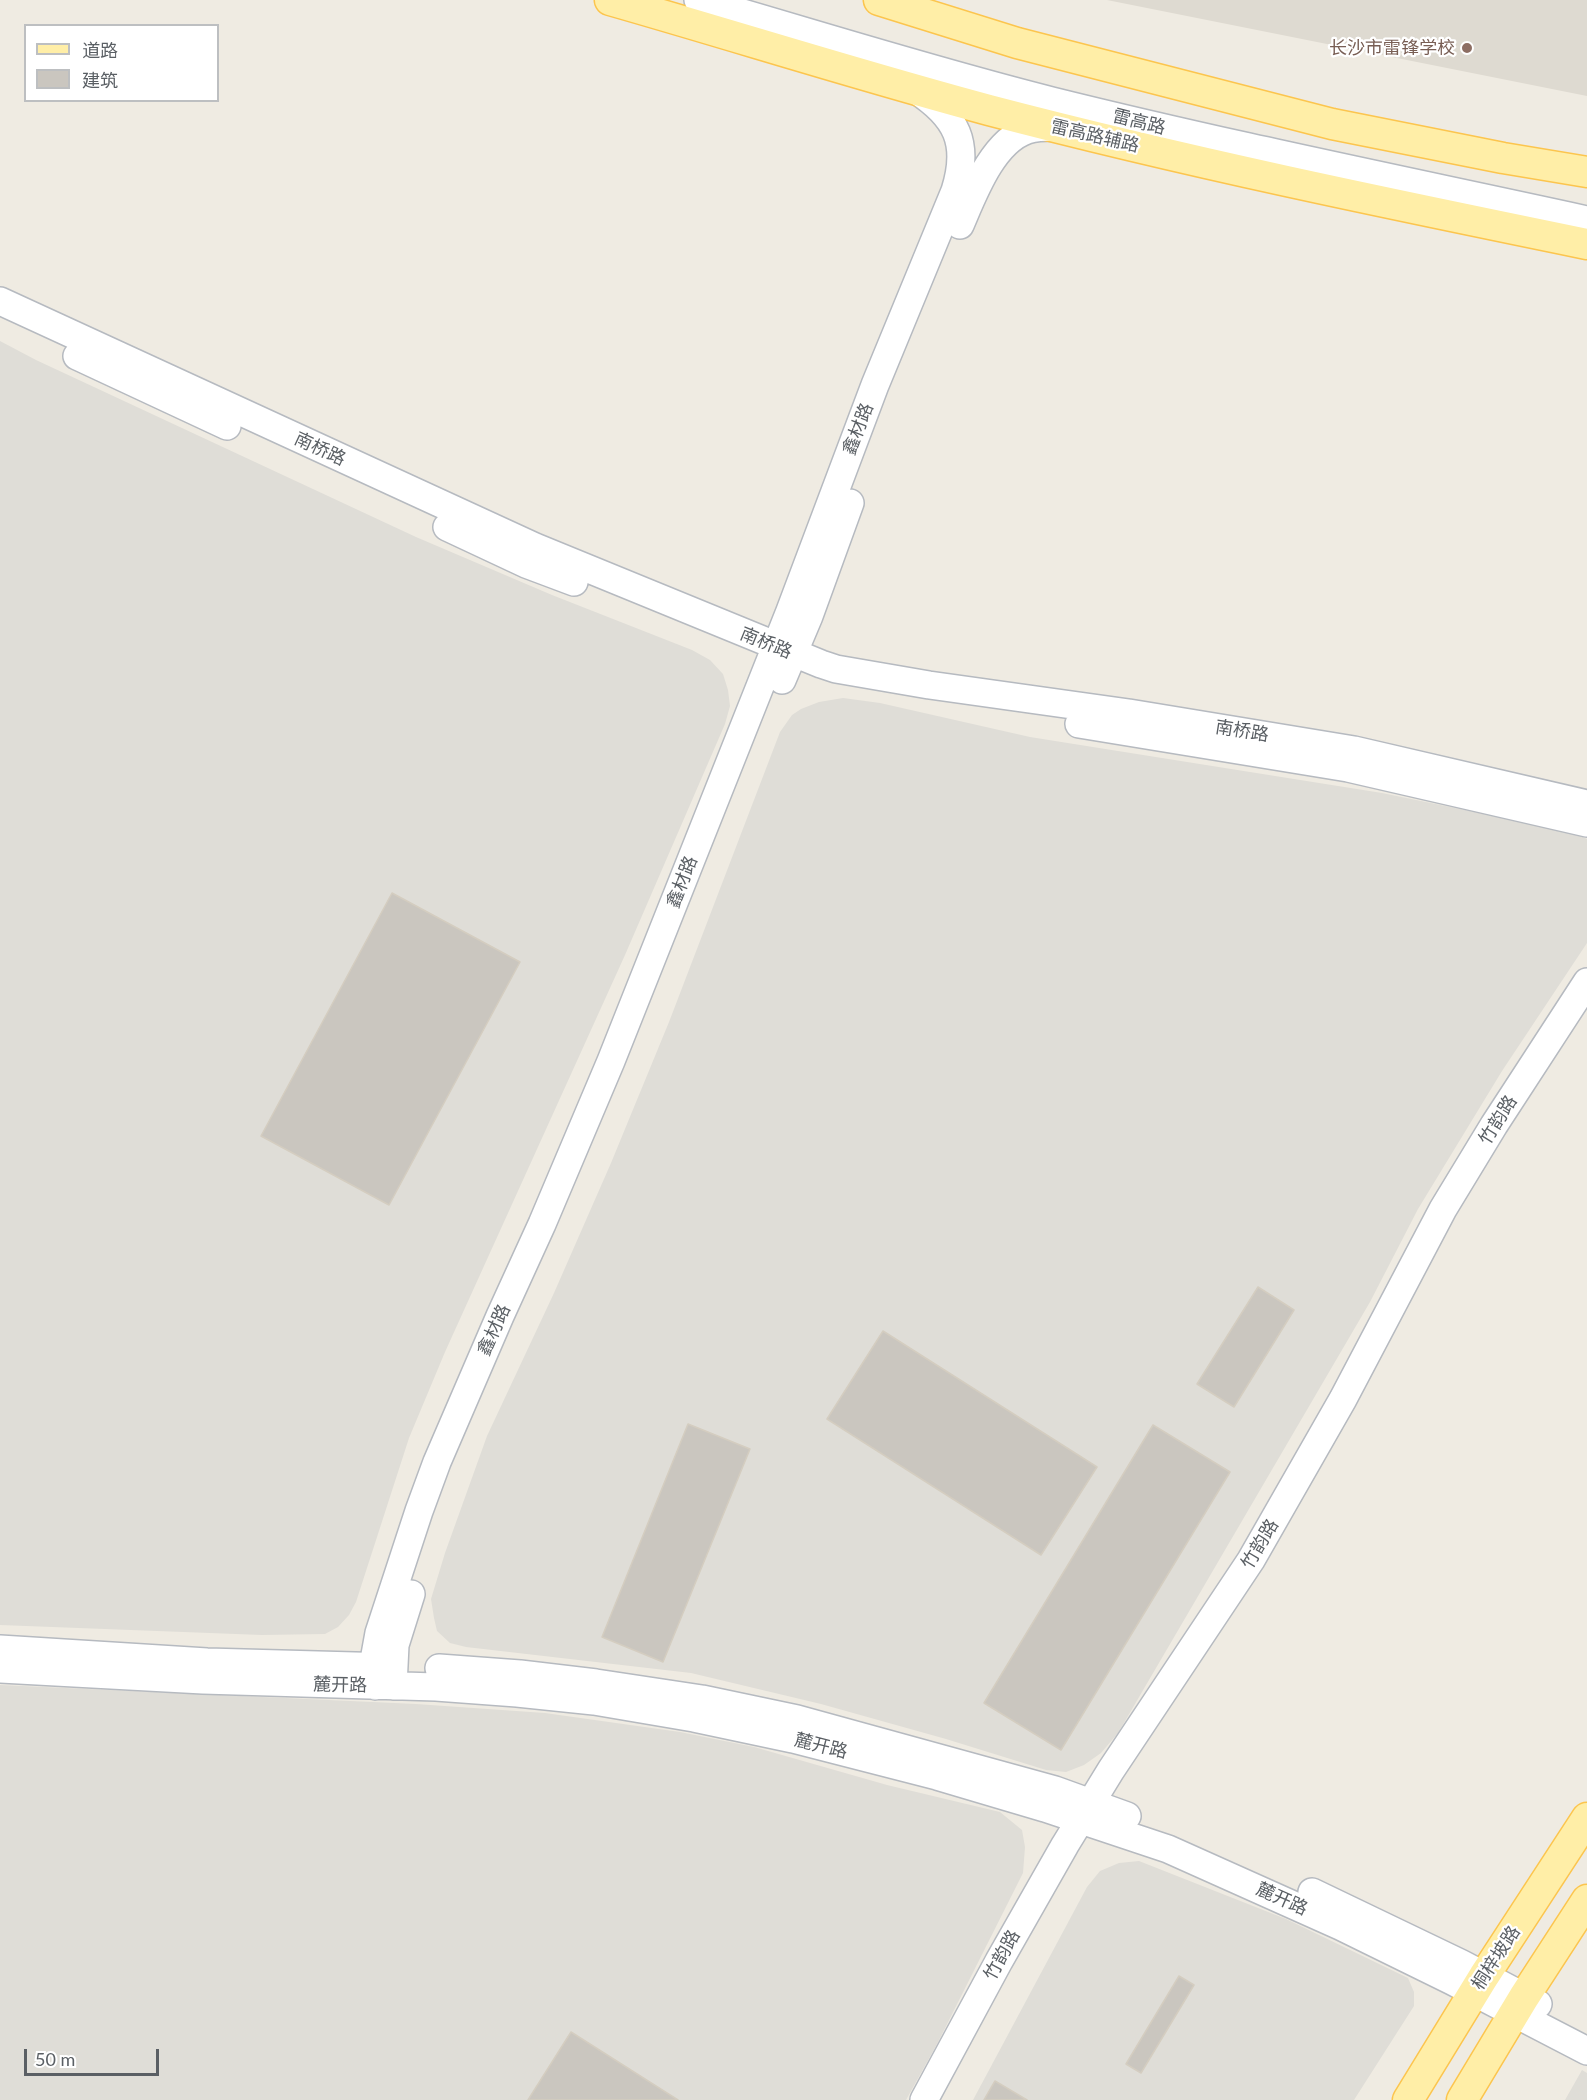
<!DOCTYPE html>
<html>
<head>
<meta charset="utf-8">
<style>
	body { margin:0 }
	#map { position:relative; width:1587px; height:2100px; overflow:hidden; background:#efebe2; font-family:Lato,"Noto Sans SC",sans-serif }
	canvas { display:block }
	.legend { position:absolute; left:24px; top:24px; width:195px; height:78px; box-sizing:border-box; background:#fff; border:2px solid #bdbfc1; margin:0; padding:8px 10px; list-style:none; font-size:18px; color:#5a5f64 }
	.legend li { display:flex; align-items:center; gap:12px; height:30px }
	.legend b { width:30px; border:2px solid #bdbfc1 }
	.scale { position:absolute; left:24px; top:2049px; width:135px; height:27px; box-sizing:border-box; border:3px solid #5a5f64; border-top:0; padding-left:8px; font-size:18px; line-height:21px; white-space:nowrap; color:#5a5f64; -webkit-text-stroke:4px #fff; paint-order:stroke }
</style>
</head>
<body>
<div id="map">
<canvas width="1587" height="2100"></canvas>
<ul class="legend">
<li><b style="height:8px;background:#ffeea7"></b>道路</li>
<li><b style="height:16px;background:#cac6bf"></b>建筑</li>
</ul>
<div class="scale">50 m</div>
</div>
<script>
const ctx = document.querySelector('canvas').getContext('2d');
ctx.lineJoin = 'round';
function fill(path, color) { ctx.fillStyle = color; ctx.fill(path, 'evenodd'); }
function stroke(path, color, width, dash) { ctx.strokeStyle = color; ctx.lineWidth = width; ctx.lineCap = dash ? 'butt' : 'round'; ctx.setLineDash(dash || []); ctx.stroke(path); }
function label(font, color, halo, rows, align = 'center') {
  ctx.font = font + ' Lato,"Noto Sans SC",sans-serif'; ctx.lineWidth = 4.5; ctx.setLineDash([]); ctx.textBaseline = 'middle'; ctx.strokeStyle = halo; ctx.fillStyle = color; for (const [text, x, y, turn = 0] of rows) {
    ctx.save(); ctx.translate(x, y); ctx.rotate((+turn || 0) * Math.PI / 180); ctx.textAlign = isNaN(turn) ? turn : align; if (halo) ctx.strokeText(text, 0, 0); ctx.fillText(text, 0, 0); ctx.restore();
  }
}
const industrial = new Path2D(`
	M0,341L36,360L416,537L552,595L692,650L710,660L723,674L728,690L730,706L725,724L625,955L445,1352L409,1438L356,1602L349,1615L338,1627L325,1634L262,1635L0,1625Z
	M843,698L880,703L1030,737L1382,793L1572,832L1587,839V943L1502,1071L1418,1209L1370,1302L1118,1733L1101,1753L1084,1765L1066,1772L1046,1770L946,1739L821,1704L691,1673L466,1647L450,1643L437,1631L434,1618L431,1599L445,1553L487,1436L554,1293L611,1163L669,1022L780,732L792,715L801,709L819,702Z
	M0,1685L416,1704L545,1713L680,1732L754,1747L887,1785L1000,1812L1022,1830L1025,1847L1023,1873L937,2044L906,2100H0Z
	M1139,1861L1286,1919L1408,1978L1414,1992V2006L1354,2100H973L1087,1887L1100,1871L1119,1863Z
	M1582,2070L1587,2073V2100H1565Z`);
const education = new Path2D(`
	M1107,0H1587V96Z`);
const building = new Path2D(`
	M392,893L520,962L389,1205L261,1136Z
	M1258,1287L1294,1310L1234,1407L1197,1384Z
	M883,1331L1097,1467L1041,1555L827,1419Z
	M688,1424L750,1449L663,1662L602,1637Z
	M1153,1425L1230,1472L1061,1750L984,1703Z
	M1179,1976L1194,1985L1141,2073L1126,2064Z
	M571,2032L678,2100H528Z
	M995,2081L1027,2100H984Z`);
const secondary = new Path2D(`
	M698,0C816,34 933,71 1052,101C1229,145 1408,181 1587,220
	M960,225C973,195 992,142 1027,130C1036,127 1045,127 1055,127
	M0,301L535,547L821,664L836,669L929,685L1129,713L1354,750L1587,804
	M77,356L227,426
	M447,527L526,564L574,582
	M782,680L809,616L850,503
	M1079,724L1348,768L1587,823
	M0,1649L207,1662L392,1667
	M439,1668L520,1674L596,1683L702,1699L797,1719L1055,1790L1127,1816
	M0,1669L203,1680L436,1687L517,1693L594,1701L694,1718L793,1739L937,1776L1045,1808L1168,1849L1340,1926L1452,1981L1587,2051
	M375,1686V1655L379,1633L419,1511L437,1462L500,1316L542,1224L611,1061L790,611L875,385L955,191C970,143 957,117 916,90
	M393,1686L395,1645L411,1594
	M1312,1892L1462,1964L1538,2004
	M924,2100L999,1961L1065,1845L1111,1770L1251,1560L1343,1399L1443,1209L1494,1125L1587,982`);
const primary = new Path2D(`
	M610,0C736,36 862,76 989,110C1187,162 1387,203 1587,244
	M879,0L1017,43L1332,124L1503,158L1587,172
	M1408,2100L1484,1976L1587,1818
	M1462,2100L1524,1997L1587,1900`);
const markers = [
	[1467,48,6,"#8d6e63"]
];
const educationNames = [
	["长沙市雷锋学校",1455,48]
];
const streetNames = [
	["雷高路",1139,122,14],
	["雷高路辅路",1095,136,13],
	["鑫材路",858,429,-69],
	["南桥路",320,449,25],
	["南桥路",766,643,22],
	["南桥路",1242,731,9],
	["鑫材路",682,882,-69],
	["竹韵路",1498,1120,-58],
	["鑫材路",494,1330,-66],
	["竹韵路",1260,1544,-59],
	["麓开路",340,1685,1],
	["麓开路",821,1746,14],
	["麓开路",1282,1899,24],
	["竹韵路",1002,1955,-61],
	["桐梓坡路",1496,1958,-57]
];
fill(industrial, '#dfddd7');
fill(education, '#dedad1');
fill(building, '#cac6bf');
stroke(building, '#d4cdc0', 1.5);
stroke(secondary, '#b6bac0', 30);
stroke(primary, '#fcc54e', 33);
stroke(secondary, '#fff', 27);
stroke(primary, '#ffeea7', 30);
for (const [x, y, r, color] of markers) { const dot = new Path2D(); dot.arc(x, y, r, 0, 2 * Math.PI); ctx.fillStyle = color; ctx.fill(dot); stroke(dot, '#fff', 2); }
label('18px', '#785e54', '#fff', educationNames, 'right');
label('18px', '#5a5f64', '#fff', streetNames);
</script>
</body>
</html>
